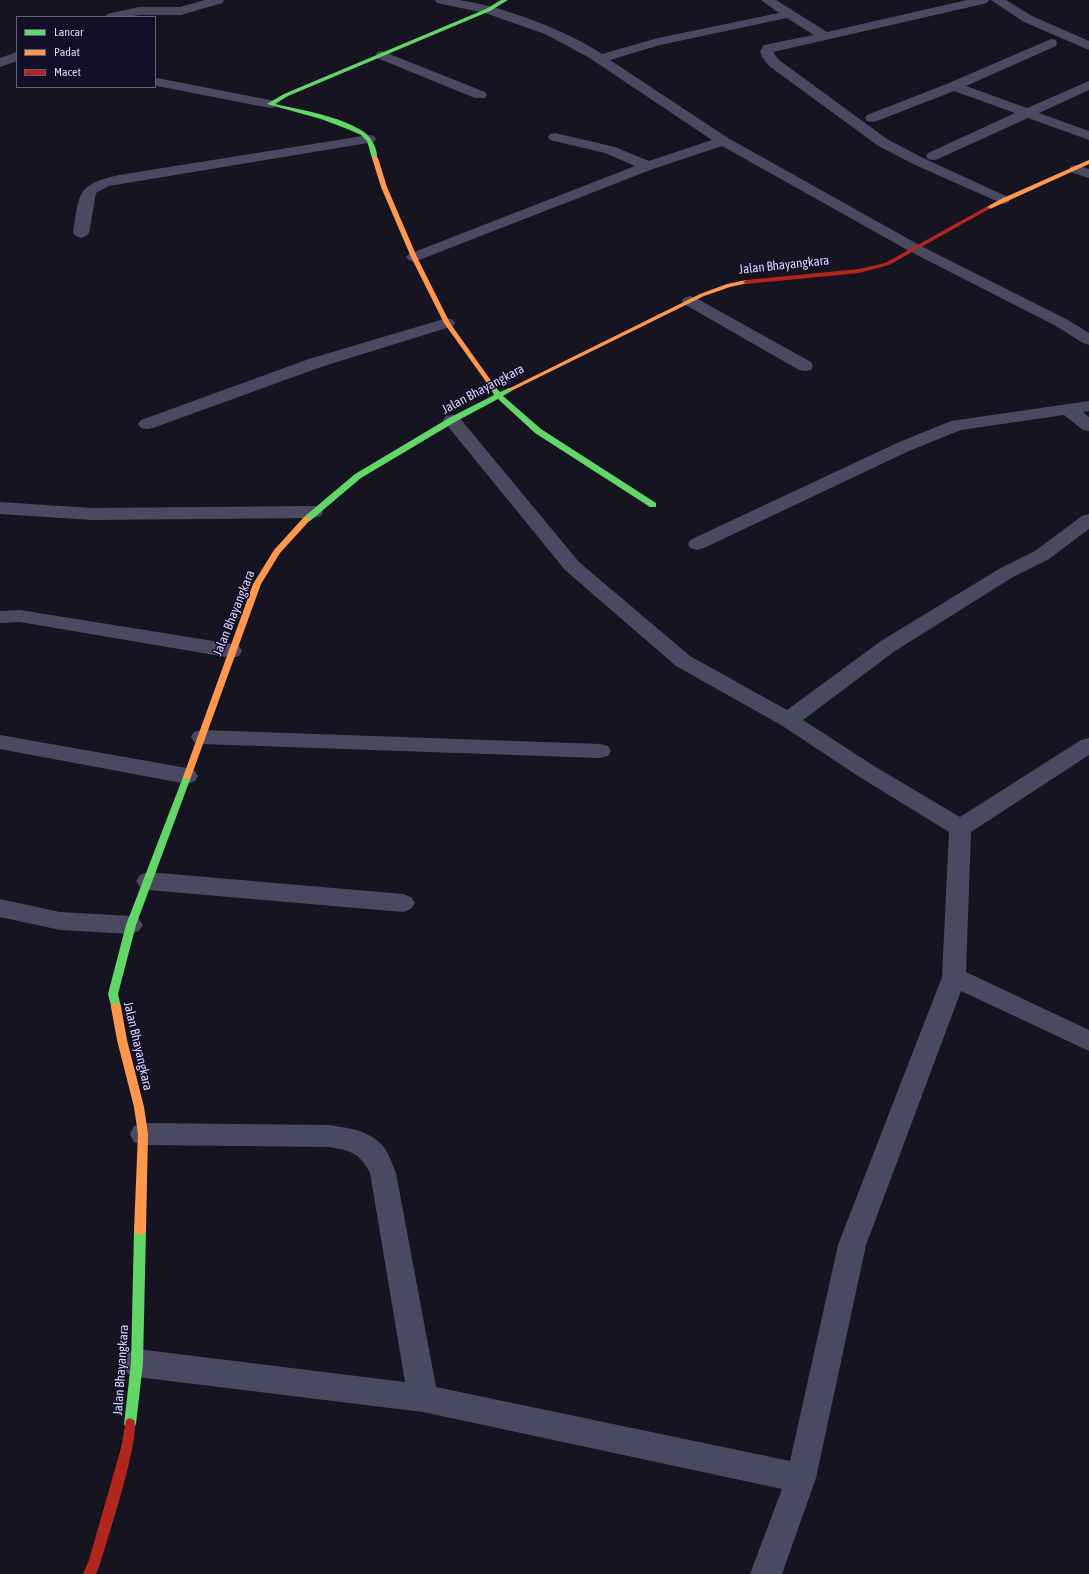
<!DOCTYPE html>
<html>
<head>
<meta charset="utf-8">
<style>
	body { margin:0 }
	#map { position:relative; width:1089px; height:1574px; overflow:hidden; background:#161421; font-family:"Asap Condensed",sans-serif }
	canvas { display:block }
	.legend { position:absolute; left:16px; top:16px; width:140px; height:72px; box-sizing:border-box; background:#130f26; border:1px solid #625e7d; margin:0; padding:5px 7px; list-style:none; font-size:12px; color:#d9d4ff }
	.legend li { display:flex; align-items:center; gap:8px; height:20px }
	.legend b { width:20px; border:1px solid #625e7d }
</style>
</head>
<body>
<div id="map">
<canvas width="1089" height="1574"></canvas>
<ul class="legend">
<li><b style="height:5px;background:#63d668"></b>Lancar</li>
<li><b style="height:5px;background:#ff974d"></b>Padat</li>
<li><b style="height:5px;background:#b3261e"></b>Macet</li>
</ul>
</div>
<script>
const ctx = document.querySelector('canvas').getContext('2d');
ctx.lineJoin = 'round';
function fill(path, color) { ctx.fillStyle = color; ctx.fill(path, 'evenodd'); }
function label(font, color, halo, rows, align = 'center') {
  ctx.font = font + ' "Asap Condensed",sans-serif'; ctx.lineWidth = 3; ctx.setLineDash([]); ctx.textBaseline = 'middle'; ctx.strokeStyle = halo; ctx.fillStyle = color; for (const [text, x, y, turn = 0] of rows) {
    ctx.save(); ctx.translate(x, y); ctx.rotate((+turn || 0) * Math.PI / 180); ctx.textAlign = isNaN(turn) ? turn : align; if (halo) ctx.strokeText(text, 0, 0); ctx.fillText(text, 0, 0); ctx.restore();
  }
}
const street = new Path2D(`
	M205,0H224L222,3L181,15H139L128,17H105L107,14L139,7H180Z
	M435,0C443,0 451,0 459,0C502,6 566,30 602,54L658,38L779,13L761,0H776L827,32L967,0H989L987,3L983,4L773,52L779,60L887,139L923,158L1008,197L1010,200L1008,203L1003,204L913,164L877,145L769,66L762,57L760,51L764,45L814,35L787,18L660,45L610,60L728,138L921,246L1068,320L1089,333V345L1083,343L1056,326L911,252L722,146L653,169L419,260L414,262L409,260L406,257L409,254L635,166L605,153L550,140L548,137L550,134L555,133L615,147L649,161L712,140L588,57L545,34L485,13L437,3Z
	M991,0H1006L1032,16L1089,41V50L1024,22Z
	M1051,39L1056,40L1057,43L1056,46L966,86L1027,108L1089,81V90L1039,113L1089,131V140L1028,118L938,159L933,160L928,159L926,156L928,153L1015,113L954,91L877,121L872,122L867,121L865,118L867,115L949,83Z
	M382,51L485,92L487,95L485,98H475L377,58L376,55L377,52Z
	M17,52V61L0,67V58Z
	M157,78L270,100L275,101L277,104L275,107L270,108L157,86L155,85V79Z
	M369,135L374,136L376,139L374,142L109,186L96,193L89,233L86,236L81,238L76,236L73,233C80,192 76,185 119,175Z
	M1076,165L1089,169V178L1071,172L1069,169L1071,166Z
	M690,296L696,298L811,362L813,366L811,370L805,371L799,370L684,304L682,301L684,298Z
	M447,318L453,320L455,323L453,326L321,367L153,428L147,429L141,428L138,424L141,420L309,359Z
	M1089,401V411L1083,412L1089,417V431L1083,430L1064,415L961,430L909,451L704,548L697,550L690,548L688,544L690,540L897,443L951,421Z
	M452,415L458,416L579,562L690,656L787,710L881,641L999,569L1035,551L1082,516L1089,514V529L1049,559L1013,577L895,651L803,720L874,766L960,817L1081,740L1089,738V755L971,832L966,972L1089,1030V1051L961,991L866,1245L816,1478L782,1574H750L782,1489L423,1412L137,1377L127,1373L122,1363L127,1353L137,1349L405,1382L370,1173C359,1152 351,1151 329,1147L143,1145L134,1142L130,1134L134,1126L143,1123L329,1125C348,1128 368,1130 382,1145C388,1151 392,1164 396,1173L436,1387L790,1461L838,1245L942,977L949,832L858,776L781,725L676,666L565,570L446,424L443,420L446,416Z
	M0,502L92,508L314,506L321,508L323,512L321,516L314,518L92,520L0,514Z
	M20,610L232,644L239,646L242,651L239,656L232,658L20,622L0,623V611Z
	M202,730L600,744L608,746L611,751L608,756L600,758L202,744L194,742L191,737L194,732Z
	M0,735L187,768L195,771L198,776L195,781L187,784L0,749Z
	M148,872L403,894L411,897L415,903L411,909L403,912L148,890L140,887L136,881L140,875Z
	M0,899L60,912L131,916L139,919L143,925L139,931L131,934L60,930L0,917Z`);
const fast = new Path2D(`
	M501,0H508L490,11L288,96L275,104C302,110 340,116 364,132C372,138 378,150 377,159L372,158L367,141L361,135L350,130L321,119L267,104L284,94L486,9Z
	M494,387L496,388L500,392L509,388H513V390L503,396L541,429L656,503V507H650L535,433L498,399L455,422L361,478L310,521H304V517L355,474L449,418L494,395L491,389Z
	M187,774L191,777L136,925L118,994L121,1007L120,1010L116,1011L112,1010L108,994L126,925L183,777Z
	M140,1225L144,1226L146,1230L143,1363L136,1424L134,1428L130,1430L126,1428L124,1424L131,1363L134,1230L136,1226Z`);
const slow = new Path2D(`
	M375,156L378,158L387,187L417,257L450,323L497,389L496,390H492L444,323L411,257L381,187L372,158Z
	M1089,160V164L990,209L985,208L1001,199Z
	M746,280L749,282L748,283L730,287L704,296L513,390H509L508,389L700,294L727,284Z
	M304,517H307L311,519L280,553L261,584L191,777L190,779H184L183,777L253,584L274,550Z
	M116,1003L120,1004L121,1007L127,1040L144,1107L148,1134L146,1230L144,1234L140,1235L136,1234L134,1230L138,1134L134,1107L117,1040L111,1007L112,1004Z`);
const jam = new Path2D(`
	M986,207L991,208L889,265L859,273L746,284L743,282L746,280L859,269L885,263Z
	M130,1418L134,1420C141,1436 108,1538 101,1561L96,1574H83L89,1560L121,1448L126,1420Z`);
const streetNames = [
	["Jalan Bhayangkara",784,265,-6],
	["Jalan Bhayangkara",483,389,-28],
	["Jalan Bhayangkara",234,613,-68],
	["Jalan Bhayangkara",138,1046,77],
	["Jalan Bhayangkara",121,1370,-86]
];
fill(street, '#4a4962');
fill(fast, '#63d668');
fill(slow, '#ff974d');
fill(jam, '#b3261e');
label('13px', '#d9d4ff', '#130f26', streetNames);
</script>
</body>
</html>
